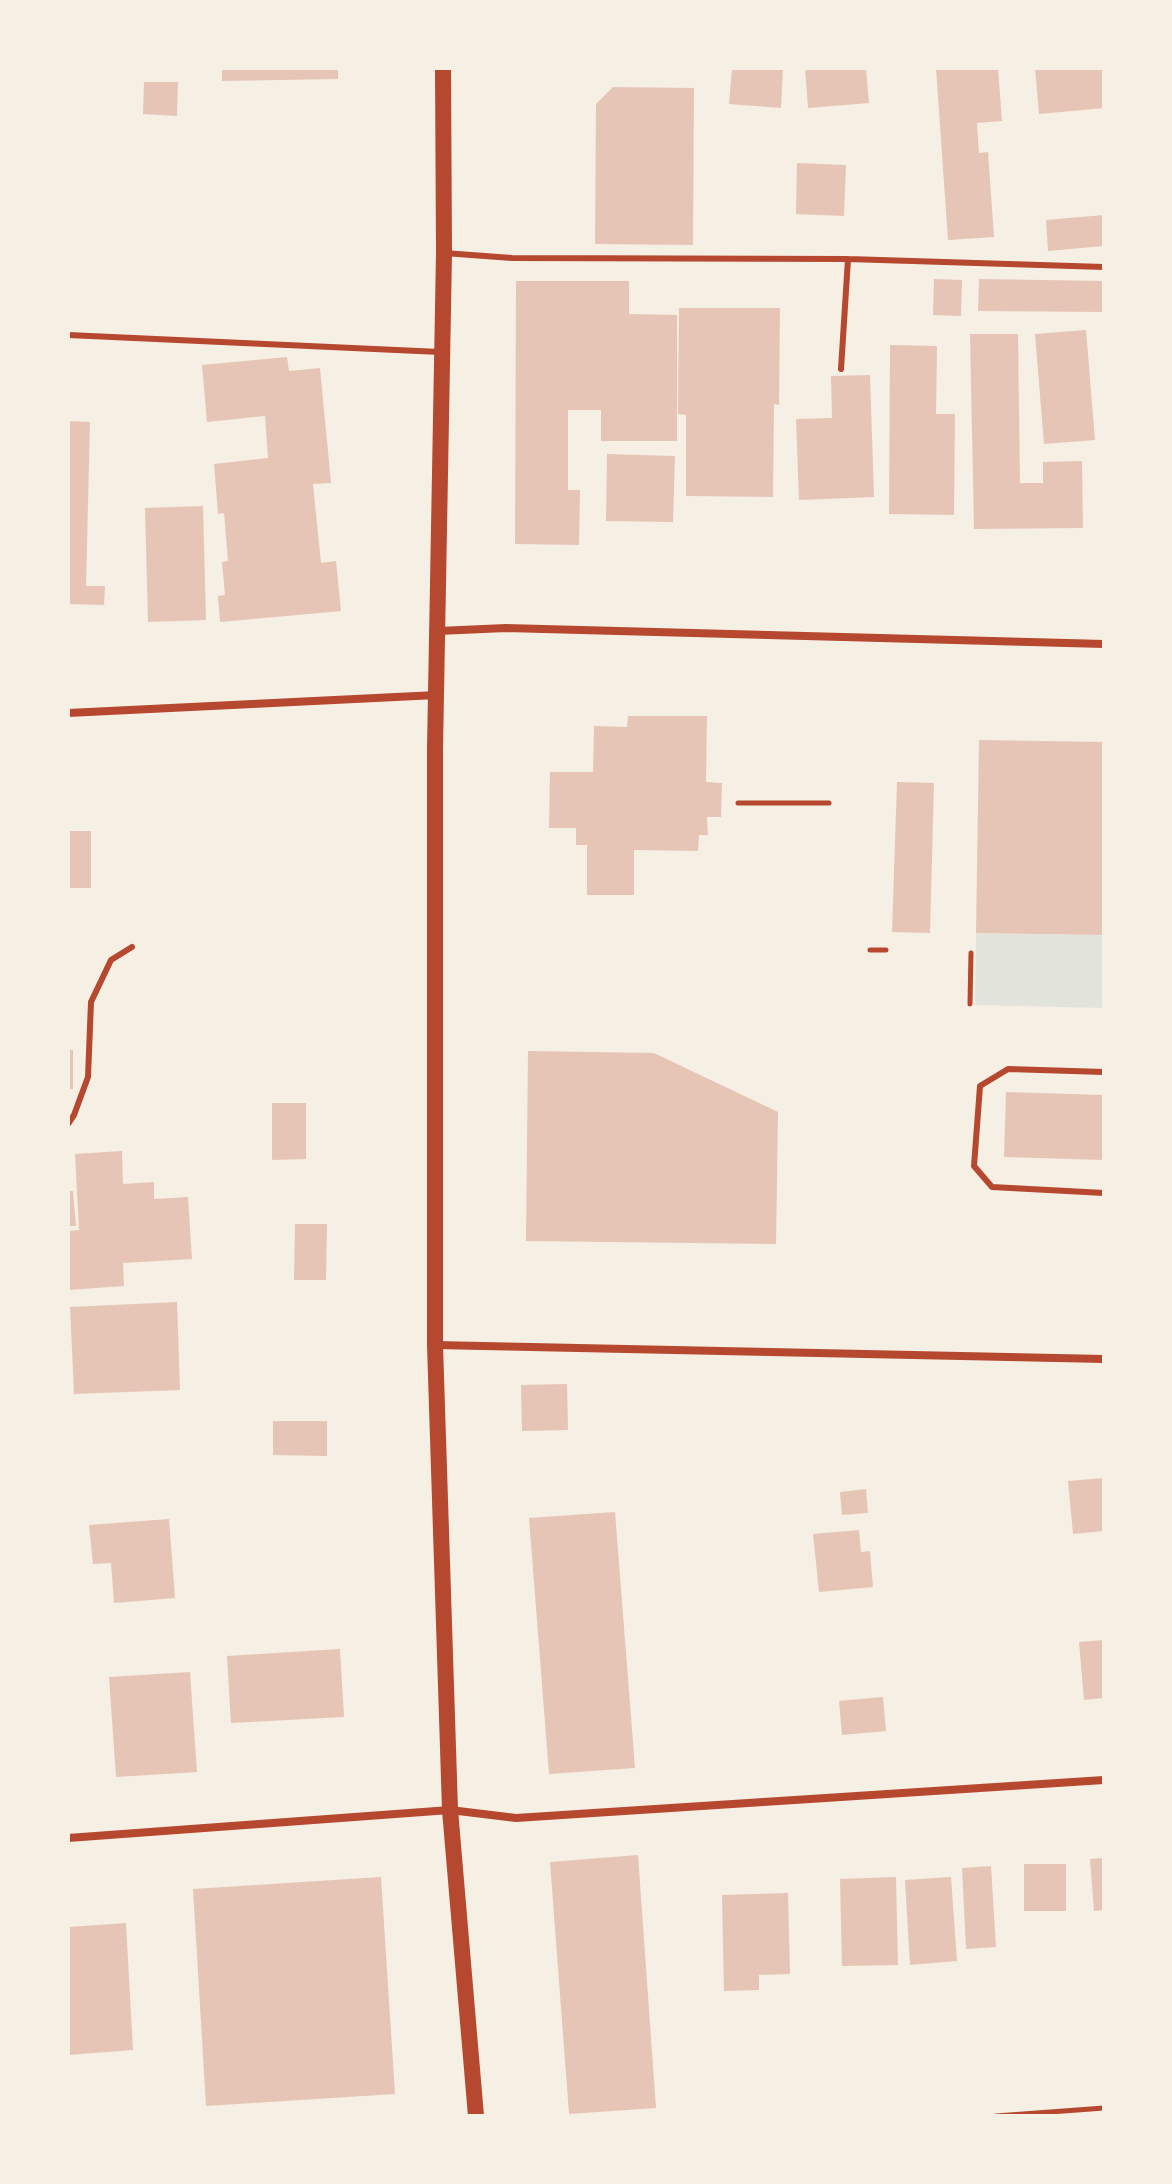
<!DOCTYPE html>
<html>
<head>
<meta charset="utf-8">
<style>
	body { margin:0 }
	#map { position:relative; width:1172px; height:2184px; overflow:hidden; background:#f6efe4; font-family:"Exo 2",sans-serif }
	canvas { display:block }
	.frame { position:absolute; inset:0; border:70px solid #f6efe4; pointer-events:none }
</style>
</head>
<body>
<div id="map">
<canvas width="1172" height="2184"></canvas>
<div class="frame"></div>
</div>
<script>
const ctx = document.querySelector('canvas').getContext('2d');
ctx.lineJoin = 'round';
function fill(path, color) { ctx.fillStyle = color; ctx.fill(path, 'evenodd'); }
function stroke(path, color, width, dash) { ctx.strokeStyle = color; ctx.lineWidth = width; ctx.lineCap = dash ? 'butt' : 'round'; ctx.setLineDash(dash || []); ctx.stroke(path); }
const green = new Path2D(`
	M976,933L1104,935V1008L975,1005Z`);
const building = new Path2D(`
	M222,68H338V79L222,81Z
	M732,68H783L781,108L729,104Z
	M805,68H866L869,103L808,108Z
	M936,68H998L1002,121L977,123L979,153L988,152L994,237L948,240Z
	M1035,68H1104V108L1039,114Z
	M144,82H178L177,116L143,114Z
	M613,87L694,88L693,245L595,244L596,104Z
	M797,163L846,165L844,216L796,214Z
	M1104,215V246L1048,251L1046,220Z
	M934,279L962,280L961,316L933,315Z
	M979,279L1104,281V312L978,311Z
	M516,281H629V314L677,315V441H601V410H568V490H580L579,545L515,544Z
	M679,308H780L779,405L774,404L773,497L686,496V415L678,414Z
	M1086,330L1095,440L1044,444L1035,334Z
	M970,334H1018L1020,483H1043V462L1082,461L1083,528L974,529Z
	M890,345L937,346L936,414H955L954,515L889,514Z
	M287,357L289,371L320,368L331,483L313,484L321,563L336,561L341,611L220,622L218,596L225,595L222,562L228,561L224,513L218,514L214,464L268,458L265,416L207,422L202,365Z
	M870,375L874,497L799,500L796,419L832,418L831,376Z
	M68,421L90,422L86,586H105L104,605L68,604Z
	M607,454L675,456L673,522L606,521Z
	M203,506L206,620L148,622L145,508Z
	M628,716H707L706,782L722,783L721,817H707L708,835H699L698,851L634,850V895H587V845H576V828H549L550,772H593L594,726L627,727Z
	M979,740L1104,742V935L976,933Z
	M897,782L934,783L930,933L892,932Z
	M68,831H91V888H68Z
	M68,1050H73V1089H68Z
	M528,1051L654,1053L778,1112L776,1244L526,1241Z
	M1006,1092L1104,1095V1160L1004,1157Z
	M272,1103H306V1159L272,1160Z
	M122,1151L123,1184L154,1182V1199L188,1197L192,1259L123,1263L124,1286L68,1290V1231L79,1230L75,1154Z
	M68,1191H73L76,1226H68Z
	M295,1224H327L326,1280H294Z
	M177,1302L180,1390L74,1394L70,1307Z
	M567,1384L568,1430L522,1431L521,1385Z
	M273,1421H327V1456L273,1455Z
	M1104,1478V1531L1073,1534L1068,1481Z
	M866,1489L868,1513L842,1515L840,1492Z
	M615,1512L635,1768L549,1774L529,1518Z
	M169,1519L175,1598L114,1603L111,1563L93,1564L89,1525Z
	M859,1530L861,1552L870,1551L873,1587L819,1592L813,1534Z
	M1104,1640V1698L1084,1700L1079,1642Z
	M340,1649L344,1717L231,1723L227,1656Z
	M190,1672L197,1772L116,1777L109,1677Z
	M883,1697L886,1731L842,1735L839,1701Z
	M638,1855L656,2108L569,2114L550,1862Z
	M1104,1858V1910L1094,1911L1090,1859Z
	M1024,1864H1066V1911H1024Z
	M991,1866L996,1947L966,1949L962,1868Z
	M381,1877L395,2094L206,2106L193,1889Z
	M896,1877L898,1965L842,1966L840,1879Z
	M951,1877L957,1961L910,1965L905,1880Z
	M788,1893L790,1974L759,1975V1990L724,1991L722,1895Z
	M126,1923L133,2050L68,2055V1927Z`);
const path = new Path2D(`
	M738,803H829
	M870,950H886
	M970,1004L971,953
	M996,2116L1104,2108`);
const service = new Path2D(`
	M444,253L512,258L848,259L1104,267
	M68,335L440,352
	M841,369L848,259
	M1104,1072L1008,1069L980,1086L974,1166L992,1187L1104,1193
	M68,1124L74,1115L88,1077L91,1002L111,960L132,947`);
const minor = new Path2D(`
	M438,631L506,628L1104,644
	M68,713L437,695
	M435,1345L1104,1359
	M68,1838L450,1810L516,1818L1104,1780`);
const secondary = new Path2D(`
	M443,68L444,253L435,749V1345L450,1810L476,2116`);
fill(green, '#e2e4dc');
fill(building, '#e6c5b7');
stroke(path, '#b5482f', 5);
stroke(service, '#b5482f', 6);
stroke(minor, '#b5482f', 8);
stroke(secondary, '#b5482f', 16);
</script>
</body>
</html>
